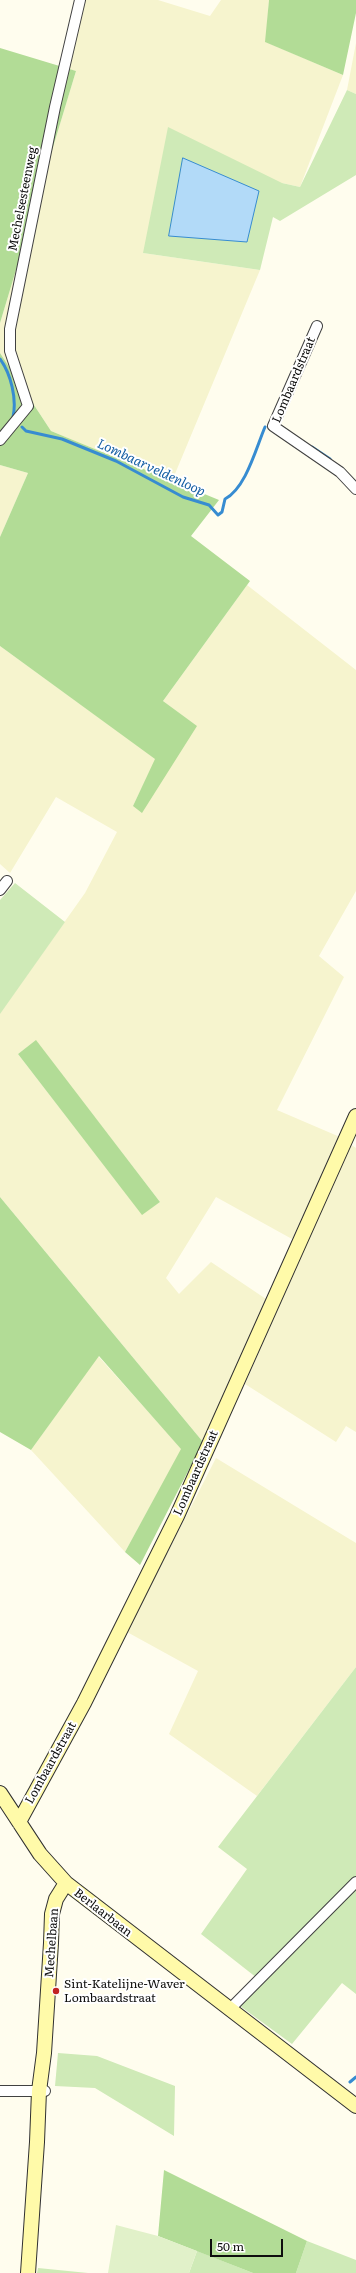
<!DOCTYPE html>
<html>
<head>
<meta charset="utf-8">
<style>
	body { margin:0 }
	#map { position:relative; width:356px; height:2273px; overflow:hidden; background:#fffdee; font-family:Literata,serif }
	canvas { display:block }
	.scale { position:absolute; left:210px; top:2239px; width:73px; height:18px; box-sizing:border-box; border:2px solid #0e0e0e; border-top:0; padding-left:5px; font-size:12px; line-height:14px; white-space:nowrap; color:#0e0e0e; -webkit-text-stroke:3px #fff; paint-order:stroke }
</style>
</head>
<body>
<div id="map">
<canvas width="356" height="2273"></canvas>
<div class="scale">50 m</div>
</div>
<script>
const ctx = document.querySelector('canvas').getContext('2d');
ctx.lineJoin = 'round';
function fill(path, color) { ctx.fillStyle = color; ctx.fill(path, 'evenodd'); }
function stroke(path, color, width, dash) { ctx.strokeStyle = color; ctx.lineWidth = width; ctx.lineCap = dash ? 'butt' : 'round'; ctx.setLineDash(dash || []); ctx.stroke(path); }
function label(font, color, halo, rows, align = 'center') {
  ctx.font = font + ' Literata,serif'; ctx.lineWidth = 4; ctx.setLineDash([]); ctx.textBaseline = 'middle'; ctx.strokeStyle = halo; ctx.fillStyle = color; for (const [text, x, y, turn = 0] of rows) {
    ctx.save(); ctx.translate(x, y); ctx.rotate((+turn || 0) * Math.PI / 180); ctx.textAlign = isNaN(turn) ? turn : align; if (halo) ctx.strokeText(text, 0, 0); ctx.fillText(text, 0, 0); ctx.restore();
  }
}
const farmland = new Path2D(`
	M84,0H158L210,16L221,0H269L266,42L343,75L300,187L282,183L143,253L260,270L172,481L51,431L0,353V323L76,71L61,67Z
	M356,43V94L347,90Z
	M0,465L28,473L0,537Z
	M247,585L356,670V891L319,956L344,977L277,1110L340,1137L292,1239L216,1197L166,1278L179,1294L211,1262L266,1299L203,1442L0,1197V1013L85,893L117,832L56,797L10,873L0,864V646L156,759L133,806L196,726L163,701ZM36,1041L160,1202L142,1214L18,1054Z
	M350,1144L356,1148V1432L346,1426L336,1442L245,1384Z
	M98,1356L182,1449L125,1552L31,1450Z
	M216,1458L356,1543V1667L257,1796L169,1734L198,1671L127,1632Z`);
const green = new Path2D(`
	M347,90L356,94V175L280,221L273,217L260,270L143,253L168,127L282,183L300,187Z
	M15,883L65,922L0,1014V900Z
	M356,1667V1879L257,1978L201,1934L247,1869L218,1847Z
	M356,1887V1994L342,1983L292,2044L240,2006Z
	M58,2053L97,2056L175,2086L174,2136L95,2088L55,2086Z
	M307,2241L356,2260V2273H296Z
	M197,2251L253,2273H189Z
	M38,2268L88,2273H37Z`);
const forest = new Path2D(`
	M269,0H356V13L343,75L265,42Z
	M0,48L76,71L0,323Z
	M0,353L51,431L219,500L191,536L250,581L163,701L197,726L142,813L133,806L155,759L0,646V537L28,473L0,465Z
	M36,1040L160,1202L142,1215L18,1054Z
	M0,1197L203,1442L140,1565L125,1552L181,1449L99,1356L31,1450L0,1432Z
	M164,2170L307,2241L296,2273H253L158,2236Z`);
const pitch = new Path2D(`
	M116,2225L158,2236L197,2251L189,2273H108Z`);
const water = new Path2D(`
	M183,158L259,191L247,242L169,236Z`);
const stream = new Path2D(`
	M0,359C11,374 17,399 13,417
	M22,427L26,431L62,439L116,461L183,497L209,505L218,515L222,512L225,499C246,488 256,448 265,427
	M312,447L330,459
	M350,2082L356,2077`);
const street = new Path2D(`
	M317,326L273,426L340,472L356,489
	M0,440L28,406L10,351V329L55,107L80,0
	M0,890L7,881
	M229,2010L356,1882
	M0,2091H45`);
const secondary = new Path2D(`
	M0,1793L40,1854L66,1883L356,2106
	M19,1822L84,1703L177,1516L356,1116
	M28,2273L37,2142L39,2091L44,2053L51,1943L52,1914L56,1899L66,1883`);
const markers = [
	[56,1991,4,"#c12222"]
];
const streetNames = [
	["Mechelsesteenweg",23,199,-79],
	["Lombaardstraat",294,380,-67],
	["Lombaardstraat",196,1473,-66],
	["Lombaardstraat",51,1763,-61],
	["Berlaarbaan",103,1913,38],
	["Mechelbaan",52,1943,-86]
];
const poiNames = [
	["Sint-Katelijne-Waver",64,1984],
	["Lombaardstraat",64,1998]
];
const waterNames = [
	["Lombaarveldenloop",151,468,25]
];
fill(farmland, '#f6f4ce');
fill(green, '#cfeab7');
fill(forest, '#b2dc96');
fill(pitch, '#e1f1c9');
fill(water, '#b2daf8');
stroke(water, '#378cd1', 1);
stroke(stream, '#378cd1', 3);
stroke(street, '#414141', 12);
stroke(secondary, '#303030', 16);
stroke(street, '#fff', 10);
stroke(secondary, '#fffaa9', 14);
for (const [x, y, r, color] of markers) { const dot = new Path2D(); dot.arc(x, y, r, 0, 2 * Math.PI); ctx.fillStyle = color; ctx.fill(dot); stroke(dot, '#fff', 1.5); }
label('12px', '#0e0e0e', '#fff', streetNames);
label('12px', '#0e0e0e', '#fff', poiNames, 'left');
label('italic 13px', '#135da3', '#fff', waterNames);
</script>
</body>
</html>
